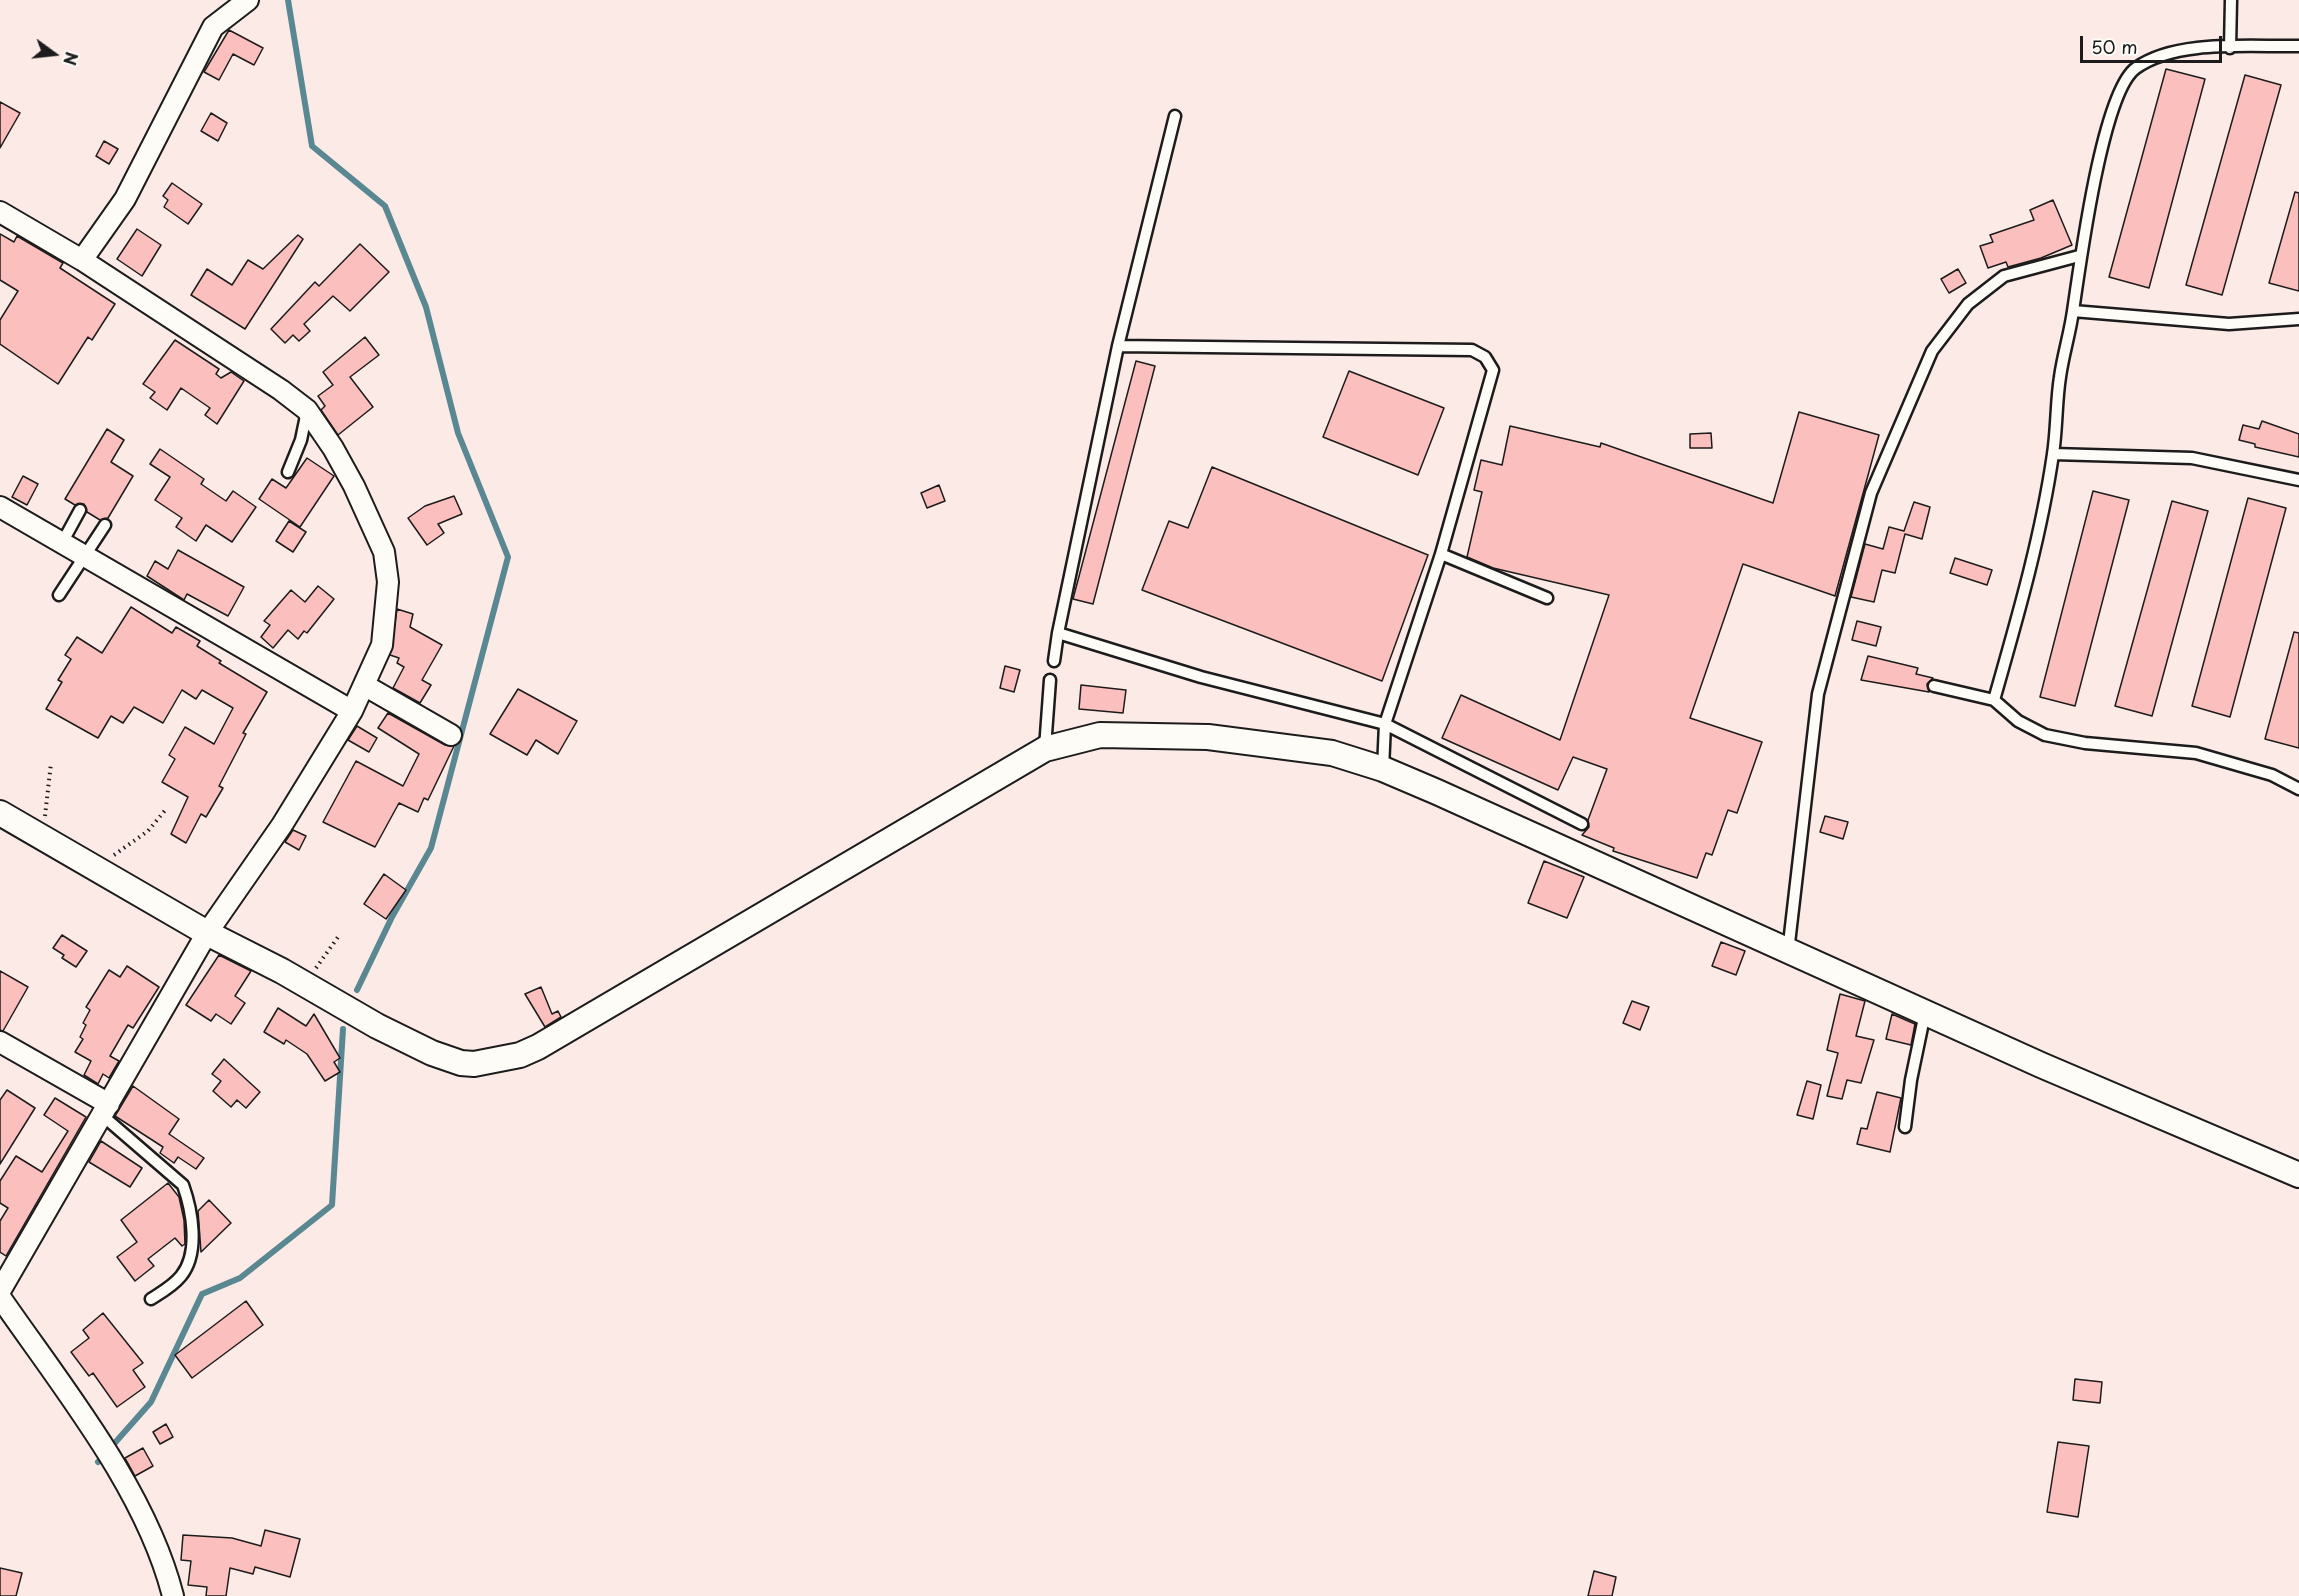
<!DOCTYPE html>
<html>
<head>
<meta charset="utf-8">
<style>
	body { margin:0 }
	#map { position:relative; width:2299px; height:1596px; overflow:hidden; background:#fceae6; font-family:"Playpen Sans",sans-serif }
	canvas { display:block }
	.north { position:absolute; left:24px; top:24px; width:60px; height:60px; -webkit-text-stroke:4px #fdfcf7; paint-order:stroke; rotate:105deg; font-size:16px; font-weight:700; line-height:24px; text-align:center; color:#1c1c1c }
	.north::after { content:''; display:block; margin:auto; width:21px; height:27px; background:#1c1c1c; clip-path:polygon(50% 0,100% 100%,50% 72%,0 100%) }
	.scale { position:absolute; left:2080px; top:36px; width:142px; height:27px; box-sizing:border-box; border:3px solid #1c1c1c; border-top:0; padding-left:8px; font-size:18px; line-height:21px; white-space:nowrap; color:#1c1c1c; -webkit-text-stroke:4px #fdfcf7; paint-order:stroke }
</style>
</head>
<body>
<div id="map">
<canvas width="2299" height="1596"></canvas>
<div class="north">N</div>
<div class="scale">50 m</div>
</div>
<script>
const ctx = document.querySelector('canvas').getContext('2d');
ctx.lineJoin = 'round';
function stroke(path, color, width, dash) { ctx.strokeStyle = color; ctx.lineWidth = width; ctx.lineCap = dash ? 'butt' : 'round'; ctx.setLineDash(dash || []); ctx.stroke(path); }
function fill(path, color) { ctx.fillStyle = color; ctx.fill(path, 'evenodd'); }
const stream = new Path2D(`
	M288,0L312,146L385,206L426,307L458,433L508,557L431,848L392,917L357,990
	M98,1462L151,1402L202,1294L240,1278L332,1205L343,1029`);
const building = new Path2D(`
	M229,30L263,48L254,65L233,54L219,80L204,72Z
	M2166,69L2205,79L2149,288L2109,277Z
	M2245,75L2281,85L2222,295L2186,285Z
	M0,102L20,113L0,148Z
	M211,113L227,123L218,141L201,131Z
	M104,141L118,149L109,164L96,156Z
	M172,183L202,204L188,224L164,207L168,200L163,196Z
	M2295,192L2299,193V291L2269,283Z
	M2053,200L2072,245L2041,258L2008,267L2006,262L1988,268L1980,246L1993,242L1990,235L2034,220L2030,210Z
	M137,229L161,245L142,276L117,259Z
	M0,234L14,242L17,236L63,263L60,268L115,304L92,340L88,337L58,384L0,344V320L18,291L0,280Z
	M298,235L303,239L245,329L191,295L207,269L232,285L248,260L263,269Z
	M360,244L389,272L350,311L333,296L304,324L310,331L299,341L293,335L285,343L271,329L315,282L319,286Z
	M1958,269L1966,283L1949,293L1941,279Z
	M365,337L379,355L350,377L373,407L338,435L321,410L325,406L318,396L333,385L323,372Z
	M175,340L219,369L216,374L221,378L231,372L244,381L217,424L205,415L210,408L181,388L167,410L150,398L155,392L143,384Z
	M1136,361L1155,366L1093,604L1073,599Z
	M1349,371L1444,408L1418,475L1323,437Z
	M1799,412L1879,435L1835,596L1743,564L1690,718L1762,742L1737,813L1728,810L1712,855L1706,853L1697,878L1613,851L1614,848L1582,835L1589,827L1588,820L1607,769L1573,757L1558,790L1442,738L1461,695L1560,740L1609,595L1493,568L1467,557L1482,492L1474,490L1481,460L1502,465L1510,426L1600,447L1601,443L1773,503Z
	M2262,421L2299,434V457L2255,447V444L2239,440L2243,425L2259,429Z
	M107,429L124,440L111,462L133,476L108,518L100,520L87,512L84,504L75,505L65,499Z
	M1711,433L1712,448H1690V434Z
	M160,449L204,479L201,484L226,501L233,491L256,507L232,542L206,525L196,541L176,527L182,518L155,500L170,477L150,464Z
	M307,458L334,476L300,527L259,499L272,479L286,488Z
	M1212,467L1428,555L1382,681L1142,590L1169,521L1188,528Z
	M23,476L38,484L27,505L12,497Z
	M939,485L945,501L927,508L921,493Z
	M2093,491L2129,500L2075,706L2040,697Z
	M454,496L462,514L438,524L444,533L427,545L408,518L425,506Z
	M2248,498L2286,508L2230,717L2192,706Z
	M2172,501L2208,511L2152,716L2115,706Z
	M1914,502L1930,507L1922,539L1905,534L1895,573L1882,570L1874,602L1851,597L1865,544L1883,549L1889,527L1904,531Z
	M289,521L306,532L293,552L276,541Z
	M178,550L244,587L228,616L187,594L184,600L147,576L155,561L168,569Z
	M1955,558L1992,570L1987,585L1950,573Z
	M318,586L334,599L307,633L304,631L298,639L288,630L273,648L261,637L270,625L264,621L291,590L305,602Z
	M131,607L172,633L176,627L200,641L197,646L221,661L219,663L267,692L243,733L246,734L219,786L223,788L206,817L201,814L186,843L171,834L188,797L162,782L175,759L169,755L185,727L214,744L233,708L202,690L196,699L182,690L163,723L134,707L123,723L111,716L98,738L46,709L62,682L58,680L71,659L65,655L77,637L102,653Z
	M397,609L413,614L410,627L442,645L422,680L431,685L420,703L393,688L404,667L397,663L399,658L390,655Z
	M1857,621L1881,627L1876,646L1852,640Z
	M2294,632L2299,633V748L2265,739Z
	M1868,656L1918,668L1916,674L1933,678L1927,684L1929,692L1861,680Z
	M1005,666L1020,670L1014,692L1000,688Z
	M1081,685L1126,690L1123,713L1079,709Z
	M518,689L577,721L558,754L536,740L527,755L490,734Z
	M388,713L445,745L454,746L428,800L424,798L418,812L399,803L375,847L323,822L356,761L403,786L419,754L378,728Z
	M357,726L377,738L369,752L348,740Z
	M1825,816L1848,822L1843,839L1820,832Z
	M293,830L306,836L299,850L285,842Z
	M1544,861L1584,877L1567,918L1528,903Z
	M384,874L406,890L386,919L364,904Z
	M62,935L87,951L76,967L62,958L64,955L53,948Z
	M1721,942L1745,951L1736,975L1712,966Z
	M219,955L251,971L235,996L245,1003L231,1024L216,1014L211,1021L186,1005Z
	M127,966L159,987L133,1028L128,1025L110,1056L119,1061L109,1078L103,1074L98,1084L84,1075L91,1061L75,1052L83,1039L80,1037L86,1025L83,1023L90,1010L86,1007L109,970L120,977Z
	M0,971L28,987L3,1031L0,1030Z
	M541,987L552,1014L558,1011L561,1017L545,1027L525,994Z
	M1840,994L1865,1001L1856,1036L1874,1040L1861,1083L1847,1080L1842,1099L1827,1096L1838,1053L1827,1050Z
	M1632,1001L1649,1007L1640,1030L1623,1023Z
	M278,1008L306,1026L314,1014L340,1058L334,1062L340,1072L325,1081L307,1054L286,1040L284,1044L264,1032Z
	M1892,1014L1915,1024L1911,1045L1886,1039Z
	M224,1059L260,1092L246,1108L237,1100L231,1107L213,1091L221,1081L212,1074Z
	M1807,1081L1821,1085L1813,1119L1797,1115Z
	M133,1086L179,1119L169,1134L204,1158L196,1169L178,1157L174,1163L160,1153L163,1147L115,1116Z
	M7,1090L35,1108L0,1164V1100Z
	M1877,1092L1901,1098L1890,1152L1857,1144L1861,1128L1867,1129Z
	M55,1098L86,1117L6,1256L0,1252V1221L8,1208L0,1203V1181L16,1156L42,1172L68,1131L44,1115Z
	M101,1141L142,1168L130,1187L89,1162Z
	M168,1183L179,1197L184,1220L185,1244L182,1246L175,1238L148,1259L154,1266L135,1281L117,1257L137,1242L121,1220Z
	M209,1200L231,1223L201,1252L198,1211Z
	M246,1301L263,1325L192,1378L175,1355Z
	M103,1313L143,1363L133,1370L145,1387L117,1407L93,1373L89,1376L71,1352L89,1338L83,1330Z
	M2075,1379L2102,1382L2100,1403L2073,1400Z
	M166,1424L173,1437L160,1444L153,1432Z
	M2058,1442L2089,1446L2078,1517L2047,1512Z
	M143,1448L153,1466L135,1476L125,1458Z
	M265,1530L300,1539L290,1577L255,1567L253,1574L230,1568L226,1596H206L207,1587L188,1585L191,1561L181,1560L183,1535L232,1538L261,1546Z
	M0,1568L22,1573L16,1596H0Z
	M1594,1571L1616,1577L1612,1596H1588Z`);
const path = new Path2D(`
	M45,816L51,763
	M114,855L148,831L167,808
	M316,968L338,937`);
const service = new Path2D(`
	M2230,48L2231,0
	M2073,311L2229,324L2299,319
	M1118,346L1472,350L1485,357L1493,370L1441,554L1385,724L1383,769
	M2053,454L2192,458L2299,480
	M288,472L301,440L307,411
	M62,543L80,510
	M1441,554L1547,598
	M59,595L105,525
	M1058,633L1201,677L1385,724L1582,824
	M1054,661L1058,633L1118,346L1175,116
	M1934,686L1994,700L2018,721L2045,735L2085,743L2196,753L2272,775L2299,789
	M1994,700C2017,619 2041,537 2053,454C2057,428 2056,402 2060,377C2063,355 2070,333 2073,311C2080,265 2102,92 2136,68C2176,39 2250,47 2299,46
	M1045,748L1050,680
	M1788,952L1818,694L1871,493L1932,351L1968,304L2004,276L2079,256
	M103,1116L183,1185C192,1210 200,1253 181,1276C173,1286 162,1292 151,1299
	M1905,1127L1911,1080L1925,1013`);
const minor = new Path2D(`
	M0,212L82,260L281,390L307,410L333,448L354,486L384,552L388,582L382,645L352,711L282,825L207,933L0,1291
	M82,260L125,199L213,27L248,0
	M0,507L352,711
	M364,685L451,735
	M0,1042L109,1104
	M0,1297C62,1387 146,1489 173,1596`);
const tertiary = new Path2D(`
	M0,813L207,933L282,971L377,1026L432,1053L461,1063L474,1064L520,1055L538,1047L1045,749L1100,735L1208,737L1332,753L1383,769L1437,792L2041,1065L2299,1175`);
stroke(stream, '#598792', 6);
fill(building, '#fbbfbd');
stroke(building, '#1c1c1c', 1.5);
stroke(service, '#1c1c1c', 15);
stroke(minor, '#1c1c1c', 24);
stroke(tertiary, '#1c1c1c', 28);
stroke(path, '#1c1c1c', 4, [1.5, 4.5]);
stroke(service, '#fdfcf7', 10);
stroke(minor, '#fdfcf7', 20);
stroke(tertiary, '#fdfcf7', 24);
</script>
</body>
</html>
